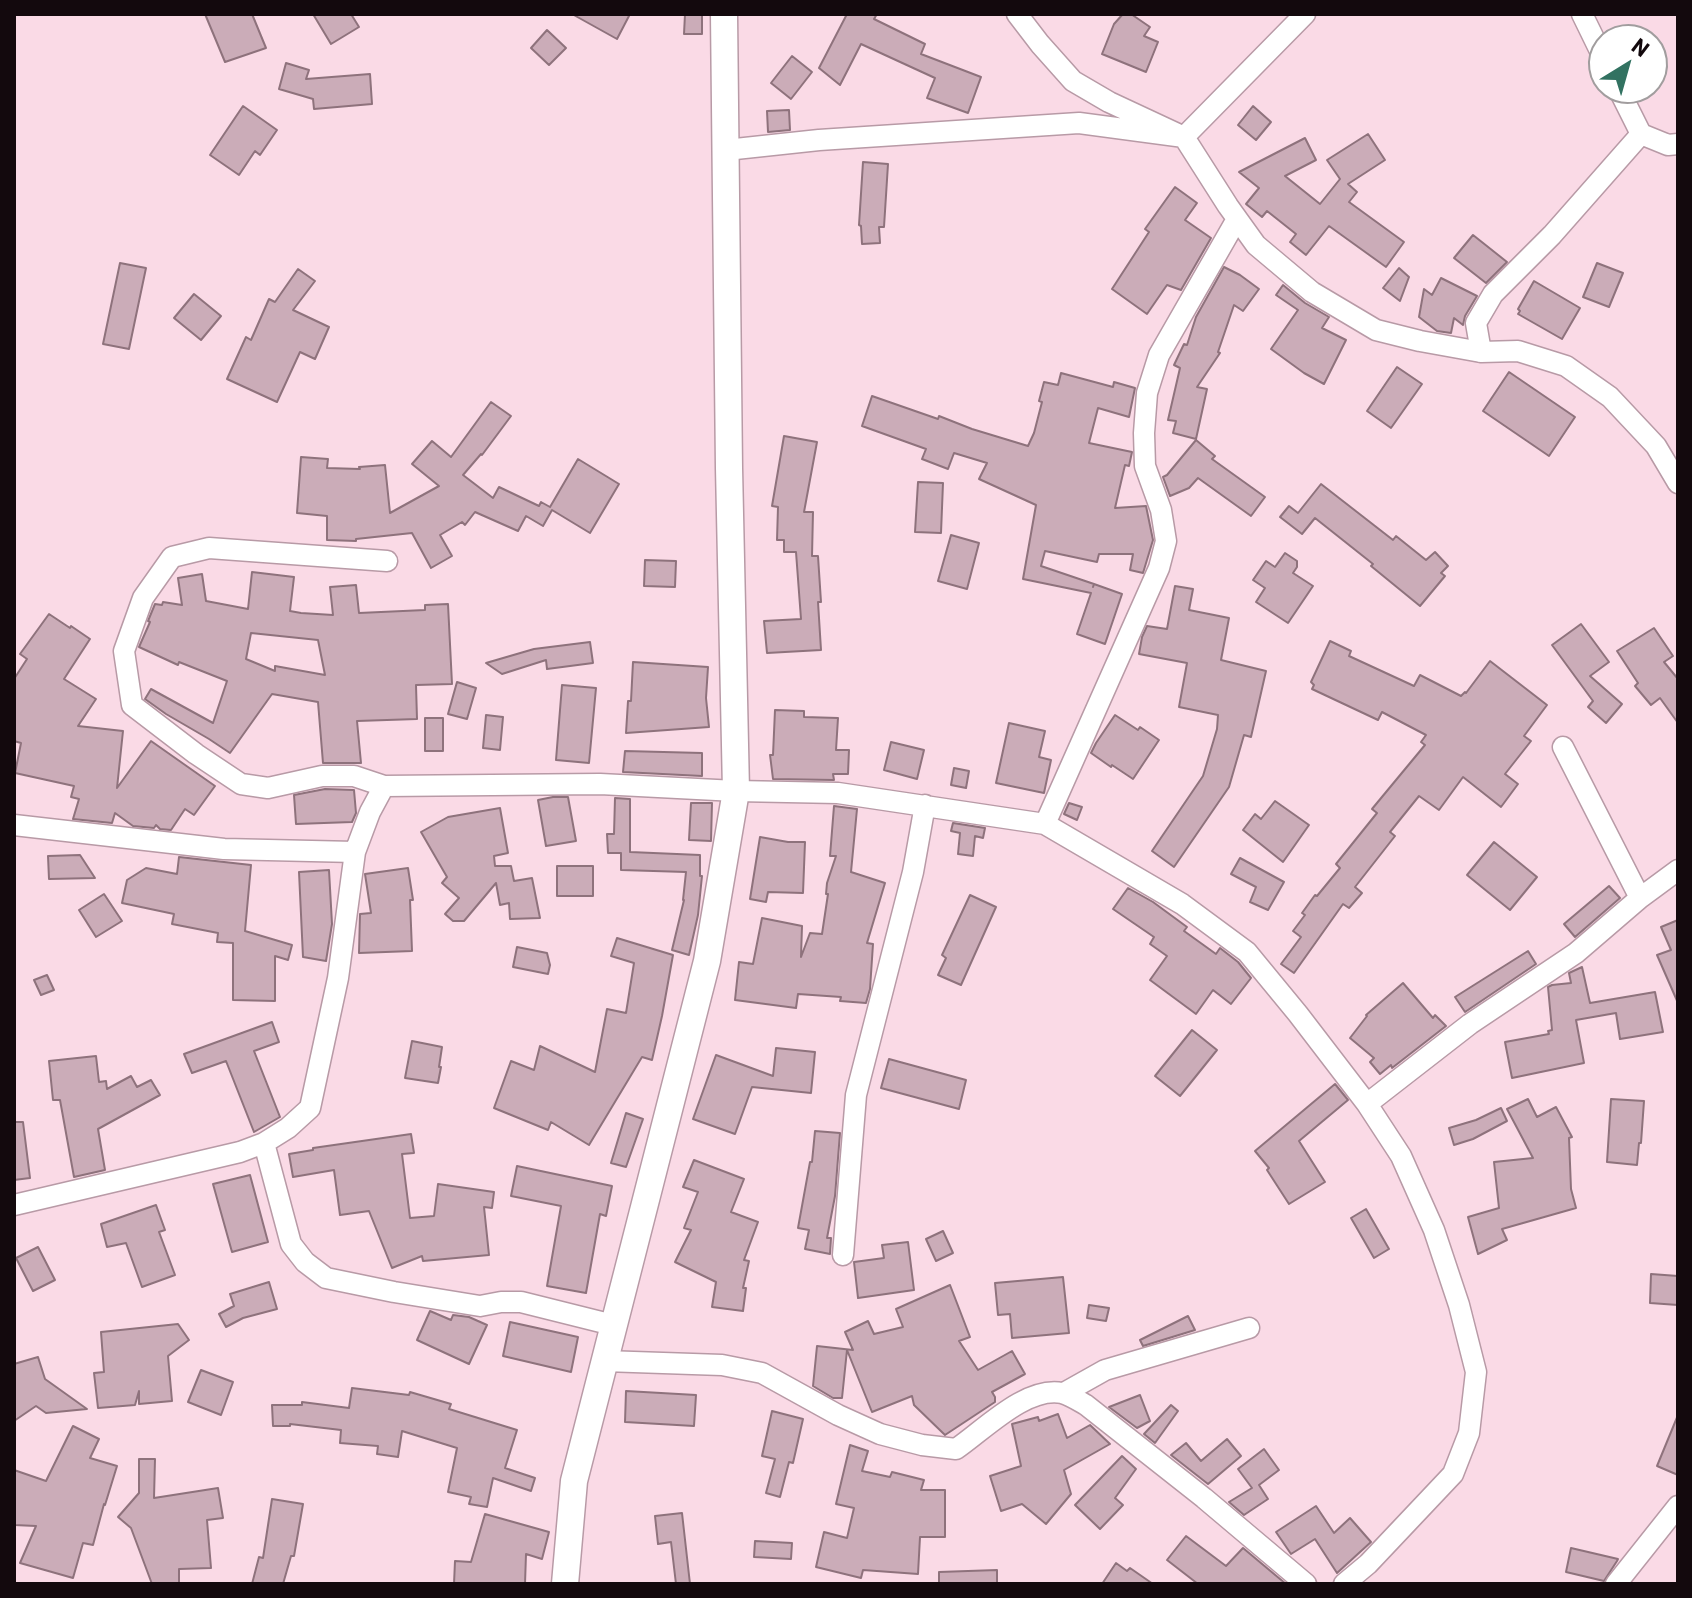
<!DOCTYPE html>
<html>
<head>
<meta charset="utf-8">
<style>
	body { margin:0 }
	#map { position:relative; width:1692px; height:1598px; overflow:hidden; background:#fadae6; font-family:Barlow,sans-serif }
	canvas { display:block }
	.frame { position:absolute; inset:0; border:16px solid #13090d; pointer-events:none }
	.north { position:absolute; left:1588px; top:24px; width:80px; height:80px; box-sizing:border-box; background:#fff; border:2px solid #a19d9e; border-radius:50%; rotate:37deg; font-size:22px; font-weight:700; line-height:32px; text-align:center; color:#13090d }
	.north::after { content:''; display:block; margin:auto; width:28px; height:36px; background:#327261; clip-path:polygon(50% 0,100% 100%,50% 72%,0 100%) }
</style>
</head>
<body>
<div id="map">
<canvas width="1692" height="1598"></canvas>
<div class="frame"></div>
<div class="north">N</div>
</div>
<script>
const ctx = document.querySelector('canvas').getContext('2d');
ctx.lineJoin = 'round';
function fill(path, color) { ctx.fillStyle = color; ctx.fill(path, 'evenodd'); }
function stroke(path, color, width, dash) { ctx.strokeStyle = color; ctx.lineWidth = width; ctx.lineCap = dash ? 'butt' : 'round'; ctx.setLineDash(dash || []); ctx.stroke(path); }
const building = new Path2D(`
	M205,14H252L266,48L225,62Z
	M313,14H351L359,27L331,44Z
	M572,14H630L617,39Z
	M685,14H702V34H684Z
	M847,14H877L874,19L925,44L921,54L981,77L968,113L927,98L935,78L861,44L840,85L819,68Z
	M1123,14H1131L1150,27L1144,36L1158,42L1146,72L1102,54L1114,24Z
	M547,30L566,48L549,65L531,48Z
	M792,56L812,72L791,99L771,83Z
	M286,63L309,70L306,79L370,74L372,104L314,109L313,99L279,89Z
	M243,106L277,130L260,155L255,151L239,175L210,155Z
	M1253,106L1271,122L1256,140L1238,125Z
	M789,110L790,130L768,132L767,111Z
	M1368,134L1385,160L1348,184L1357,192L1349,202L1404,242L1386,267L1329,226L1306,255L1290,242L1296,234L1267,211L1262,217L1246,204L1259,188L1239,172L1305,138L1316,160L1285,176L1320,204L1340,179L1327,160Z
	M863,162L888,164L884,227H879L880,243L862,244L861,226L859,225Z
	M1175,187L1197,203L1185,220L1211,238L1181,290L1167,285L1147,314L1112,289L1149,232L1145,229Z
	M1473,235L1507,262L1486,283L1454,258Z
	M120,263L146,268L129,349L103,344Z
	M1597,263L1623,273L1609,307L1583,297Z
	M1224,267L1240,275L1259,289L1243,311L1234,305L1218,352L1220,353L1197,387L1207,389L1196,439L1173,433L1176,421L1168,420L1180,368L1174,365L1184,344L1187,345L1196,317Z
	M1399,268L1409,277L1400,301L1383,288Z
	M298,269L315,281L293,310L329,327L315,359L300,352L277,402L227,379L246,337L251,340L269,299L275,302Z
	M1441,278L1477,296L1465,316L1463,325L1454,318L1451,333L1437,331L1419,317L1424,289L1432,295Z
	M1534,281L1580,308L1562,339L1518,314L1520,311L1518,309Z
	M1283,285L1305,303L1329,317L1322,328L1346,340L1324,384L1304,373L1271,349L1298,310L1276,295Z
	M194,294L221,316L201,340L174,318Z
	M1397,367L1422,384L1391,428L1367,411Z
	M1509,372L1575,417L1549,456L1483,411Z
	M1061,373L1113,387L1114,382L1135,388L1129,417L1098,408L1089,443L1132,452L1129,466L1125,465L1115,508L1146,506L1153,540L1143,573L1130,570L1133,554H1099L1097,562L1045,551L1041,566L1094,584L1093,587L1094,584L1122,594L1105,644L1077,634L1091,593L1023,579L1036,505L979,479L987,463L954,453L948,469L922,459L926,449L862,426L872,396L938,419L939,416L972,429L1028,446L1034,433L1042,402L1039,401L1044,382L1058,385Z
	M491,402L511,416L482,455L481,454L463,475L493,498L499,487L539,506L541,502L550,507L578,459L619,484L590,533L552,510L543,526L526,516L518,531L475,512L465,525L462,522L440,535L452,556L431,568L412,533L356,539V541L327,540V516L297,513L301,457L328,459L327,468L360,469L359,467L385,465L390,513L439,486L412,464L432,441L451,457Z
	M784,436L817,442L804,512H813L812,556H818L821,602H818L821,650L767,653L764,621L801,619L796,552H784V540H777L778,507L772,506Z
	M1196,440L1215,456L1212,459L1265,497L1251,516L1198,478L1189,488L1170,496L1163,477L1167,475Z
	M918,482L943,483L941,533L915,532Z
	M1321,484L1393,540L1396,536L1426,560L1435,552L1448,566L1441,573L1445,576L1420,606L1371,566L1373,564L1315,518L1302,534L1280,517L1289,506L1298,513Z
	M951,535L979,543L967,589L938,581Z
	M1285,553L1297,561V567L1293,573L1313,586L1288,623L1256,602L1265,588L1253,580L1266,561L1275,567Z
	M645,560L676,561L675,587L644,586Z
	M252,572L294,577L290,611L301,613L333,615L330,587L356,585L359,613L425,610V605L448,604L452,684L416,685L417,719L357,721L361,763H323L318,702L272,694L230,753L209,739L166,714L145,699L151,689L213,723L227,681L179,662L178,665L139,647L150,622L148,621L155,604L162,605L163,602L182,605L178,578L202,574L206,601L248,609ZM251,633L318,640L325,675L275,666V671L246,659Z
	M1175,586L1193,589L1189,610L1229,618L1221,660L1266,671L1251,737L1244,735L1229,787L1174,867L1152,851L1203,776L1217,729L1218,715L1179,707L1187,663L1139,654L1142,637L1147,626L1167,629Z
	M49,614L70,628L71,626L90,639L64,679L96,699L78,726L123,731L117,788L151,741L215,786L194,815L185,809L171,830L160,829L156,825L154,828L133,826L115,813L112,823L73,819L79,799L71,797L74,786L15,773L21,743L14,741V679L27,659L20,654Z
	M1581,624L1609,662L1590,676L1622,704L1606,723L1588,707L1593,701L1552,645Z
	M1654,628L1673,656L1664,662L1678,679V723L1660,698L1651,705L1635,686L1638,683L1617,651Z
	M1330,641L1351,651L1349,656L1414,686L1420,675L1461,696L1465,692L1466,693L1490,661L1547,705L1524,736L1531,741L1505,774L1518,784L1501,807L1463,777L1439,810L1419,796L1390,832L1395,836L1355,887L1362,893L1349,908L1343,904L1294,973L1281,964L1301,937L1293,931L1305,915L1302,913L1315,895L1317,896L1340,868L1336,864L1377,813L1372,809L1425,745L1421,742L1426,735L1382,712L1378,720L1312,689L1314,685L1311,682Z
	M590,642L593,663L547,669L546,660L502,674L486,663L534,649Z
	M633,662L708,667L706,698L709,727L626,733L628,701H631Z
	M457,682L476,688L467,719L448,714Z
	M562,685L596,688L589,763L556,760Z
	M775,710L804,711V717L838,718L836,750H849L848,774H833L834,780L773,779L770,755H773Z
	M486,715L503,717L500,750L483,748Z
	M1115,715L1138,730L1140,727L1159,740L1133,779L1112,765L1111,767L1091,753L1096,743Z
	M425,718H443V751H425Z
	M1009,723L1045,731L1039,757L1051,760L1044,793L996,783Z
	M891,742L924,750L917,779L884,770Z
	M625,751L702,753V776L623,772Z
	M954,768L969,771L966,788L951,785Z
	M325,789L354,790L356,813L352,822L296,824L294,795Z
	M553,797H568L576,841L546,846L538,800Z
	M615,798L630,799V852L700,855V876H702L698,915L689,955L672,950L684,900H683L686,872L621,870V853H608L607,834H614Z
	M1275,801L1309,825L1283,862L1243,830L1255,814L1261,819Z
	M691,803H712L711,841L689,840Z
	M1069,803L1082,807L1077,820L1064,814Z
	M834,806L857,809L851,872L885,883L867,943L873,944L870,989L866,1003L840,1001L841,997L798,994L796,1008L735,1000L739,962L753,964L762,918L802,926L801,957L810,933L822,934L828,894H826L827,883L836,856H830Z
	M500,808L508,853L494,856L495,866H511L514,881L532,878L540,918L510,919L509,903L500,905L496,883L464,921H453L445,914L459,898L442,883L447,877L421,832L448,817Z
	M953,823L985,828L983,838L975,836L973,856L958,854L960,833L951,831Z
	M760,837L788,842H805L803,893L768,892L766,902L750,899Z
	M1494,842L1537,877L1510,910L1467,875Z
	M80,855L95,878L49,879L48,856Z
	M179,857L251,865L245,931L292,945L288,960L275,956V1001L233,1000V943L217,942L218,933L172,924L174,914L122,903L127,880L146,868L177,874Z
	M1240,858L1284,882L1268,910L1250,902L1256,887L1231,874Z
	M557,866H593V896H557Z
	M408,868L413,900H410L412,951L359,953L360,914L371,913L365,874Z
	M329,870L332,924L326,961L303,957L299,872Z
	M1609,886L1620,898L1575,937L1564,924Z
	M1128,888L1153,902L1187,927L1184,931L1216,954L1220,948L1238,962L1251,978L1231,1004L1213,990L1196,1014L1150,980L1167,956L1150,944L1154,937L1113,909Z
	M104,894L122,921L96,937L79,910Z
	M970,895L996,907L961,985L938,975L946,958L942,955Z
	M1678,920V1003L1657,955L1671,950L1661,927Z
	M617,938L673,955L662,1016L652,1060L642,1057L589,1145L551,1122L548,1130L494,1108L511,1061L534,1070L540,1046L595,1072L607,1009L626,1013L634,963L611,956Z
	M517,947L547,953L550,965L548,974L513,967Z
	M1528,951L1536,964L1465,1012L1455,997Z
	M1582,967L1590,1003L1655,992L1663,1032L1620,1039L1616,1013L1576,1020L1584,1063L1512,1078L1505,1042L1549,1034L1548,1031L1552,1030L1548,987L1552,985L1571,983L1569,973Z
	M47,975L54,990L41,995L34,980Z
	M1403,983L1433,1018L1435,1015L1446,1026L1392,1068L1391,1065L1380,1074L1370,1062L1374,1058L1350,1038L1367,1016L1366,1015Z
	M272,1022L279,1042L254,1051L280,1117L254,1132L226,1061L192,1073L184,1054Z
	M1192,1030L1217,1050L1180,1096L1155,1076Z
	M412,1041L442,1047L439,1067H441L438,1083L405,1078Z
	M776,1048L815,1052L811,1093L752,1087L735,1134L693,1119L716,1055L773,1076Z
	M96,1056L99,1082L106,1081L107,1089L131,1076L137,1087L151,1080L160,1095L98,1129L105,1170L74,1177L60,1100H53L49,1061Z
	M889,1059L966,1080L959,1109L881,1088Z
	M1335,1084L1348,1100L1299,1141L1325,1182L1289,1204L1267,1170L1269,1168L1255,1151Z
	M1528,1099L1537,1117L1556,1107L1572,1137L1569,1138L1571,1189L1576,1208L1502,1229L1507,1240L1478,1254L1468,1217L1499,1208L1494,1162L1533,1158L1507,1109Z
	M1611,1099L1644,1101L1641,1143H1639L1637,1165L1607,1162Z
	M1501,1108L1507,1121L1473,1139L1454,1145L1449,1128L1476,1120Z
	M626,1113L643,1119L626,1167L611,1163Z
	M14,1122H23L30,1178L14,1180Z
	M815,1131L840,1133L835,1196L827,1238H831L830,1254L805,1249L809,1230L798,1228L810,1162H812Z
	M411,1134L414,1153L402,1154L410,1218L434,1216L438,1184L494,1192L492,1208L484,1207L489,1255L423,1261L422,1256L392,1268L369,1211L340,1215L334,1170L293,1177L289,1154L313,1150V1148Z
	M694,1160L744,1179L731,1212L758,1222L744,1260L749,1261L743,1288H746L743,1311L712,1307L716,1282L675,1262L691,1230L684,1228L698,1192L683,1187Z
	M517,1166L612,1186L606,1216L600,1214L586,1293L547,1286L561,1206L511,1196Z
	M250,1175L268,1242L232,1252L213,1184Z
	M156,1205L165,1230L159,1232L175,1275L142,1287L126,1243L107,1247L101,1224Z
	M1366,1209L1389,1249L1374,1258L1351,1218Z
	M943,1231L953,1253L936,1261L926,1239Z
	M908,1242L914,1290L858,1298L854,1262L884,1258L882,1245Z
	M38,1247L55,1280L33,1291L16,1258Z
	M1651,1274L1678,1276V1305L1650,1303Z
	M1063,1277L1069,1333L1012,1338L1010,1314L998,1315L995,1283Z
	M269,1282L277,1309L243,1318L226,1327L219,1314L234,1306L230,1294Z
	M950,1285L970,1337L959,1341L978,1370L1012,1351L1025,1374L992,1392L995,1397V1402L945,1435L914,1405L912,1396L872,1412L847,1350L842,1398H833L813,1386L817,1346L853,1350L845,1332L868,1321L874,1334L903,1327L896,1309Z
	M1089,1305L1109,1308L1106,1321L1087,1318Z
	M430,1311L451,1320L453,1315L469,1317L487,1325L469,1364L417,1340Z
	M1188,1316L1195,1330L1143,1346L1140,1340Z
	M510,1322L578,1337L571,1372L503,1356Z
	M178,1324L189,1340L168,1356L172,1401L139,1404V1391L135,1405L98,1408L94,1373L104,1372L101,1332Z
	M38,1357L45,1379L87,1409L46,1413L36,1406L14,1421V1364Z
	M201,1370L233,1382L221,1415L188,1402Z
	M352,1388L409,1395L410,1392L451,1404L449,1409L517,1430L505,1468L535,1478L531,1491L493,1478L487,1507L469,1504L471,1497L448,1492L457,1448L402,1431L398,1457L377,1454L378,1446L340,1443L341,1430L290,1424V1426H273L272,1405H302V1402L349,1408Z
	M626,1391L696,1395L694,1426L625,1422Z
	M1140,1395L1150,1421L1137,1428L1109,1407Z
	M1171,1405L1178,1411L1155,1443L1144,1434Z
	M772,1411L803,1419L793,1463L789,1462L780,1497L766,1493L775,1459L762,1456Z
	M1058,1414L1067,1438L1090,1425L1110,1444L1064,1470L1071,1494L1046,1524L1022,1504L1001,1511L990,1476L1021,1466L1012,1424L1038,1417L1039,1421Z
	M1678,1415V1475L1657,1466Z
	M73,1426L99,1439L90,1458L117,1466L105,1505L104,1504L93,1545L83,1543L73,1578L20,1563L36,1526L14,1525V1470L46,1481Z
	M1227,1439L1241,1456L1208,1484L1171,1455L1186,1443L1201,1461Z
	M850,1445L868,1451L862,1471L890,1477L892,1472L924,1480L921,1490H945V1537H920L918,1574L863,1570L861,1578L816,1567L824,1532L847,1538L854,1508L836,1504Z
	M1264,1449L1279,1470L1259,1485L1268,1499L1244,1515L1229,1502L1252,1488L1238,1469Z
	M1122,1456L1136,1469L1115,1498L1123,1505L1100,1529L1075,1505Z
	M139,1459H155L154,1498L218,1488L223,1518L207,1520L211,1568L179,1569V1584H152L131,1528L118,1517L139,1493Z
	M272,1499L303,1504L294,1556H291L283,1584H252L259,1557L263,1558Z
	M1316,1506L1334,1533L1350,1518L1371,1542L1337,1573L1315,1539L1291,1554L1276,1532Z
	M682,1513L690,1584H676L671,1542L658,1544L655,1516Z
	M485,1514L549,1532L542,1559L526,1554L525,1584H454L455,1561L471,1562Z
	M1186,1536L1226,1566L1243,1548L1286,1584H1198L1167,1560Z
	M755,1541L792,1543L791,1559L754,1557Z
	M1571,1548L1618,1559L1617,1561L1604,1581L1566,1572Z
	M1116,1563L1127,1571L1130,1568L1153,1584H1102Z
	M997,1570V1584H939V1572Z`);
const minor = new Path2D(`
	M1017,14L1040,44L1073,81L1109,102L1184,137L1228,206L1256,245L1312,292L1376,330L1420,341L1481,352L1518,351L1566,366L1610,397L1656,446L1678,483
	M1582,14L1604,59
	M1641,134L1668,145L1678,144
	M726,150L819,140L1079,123L1184,137L1305,14
	M1481,352L1476,323L1493,294L1552,235L1641,134L1618,88
	M1563,747L1640,898
	M384,786L354,776H322L268,788L241,784L196,754L132,705L124,651L143,598L172,557L209,548L387,561
	M1045,824L1159,568L1166,541L1161,510L1145,466L1144,433L1147,393L1159,355L1237,219
	M14,825L224,849L355,852
	M1367,1104L1470,1024L1576,953L1640,898L1678,870
	M264,1143L291,1244L305,1262L326,1278L394,1292L480,1306L501,1302H521L613,1325
	M14,1205L240,1152L264,1143L288,1128L310,1108L338,978L355,852L370,812L384,786L600,784L736,791L838,793L1045,824L1182,904L1247,952L1298,1014L1367,1104L1401,1156L1434,1230L1459,1305L1476,1372L1469,1433L1453,1474L1368,1564L1344,1584
	M843,1255L856,1095L913,872L925,805
	M604,1361L722,1365L762,1373L838,1415L880,1434L922,1445L956,1449C984,1430 1026,1386 1062,1393C1070,1395 1079,1401 1086,1405L1204,1498L1306,1584
	M1064,1393L1105,1370L1249,1328
	M1616,1584L1678,1506`);
const tertiary = new Path2D(`
	M565,1584L574,1481L707,961L736,791L729,468L724,14`);
fill(building, '#cbacb8');
stroke(building, '#8e727c', 2);
stroke(minor, '#b89aa6', 23);
stroke(tertiary, '#b89aa6', 29);
stroke(minor, '#fff', 20);
stroke(tertiary, '#fff', 26);
</script>
</body>
</html>
